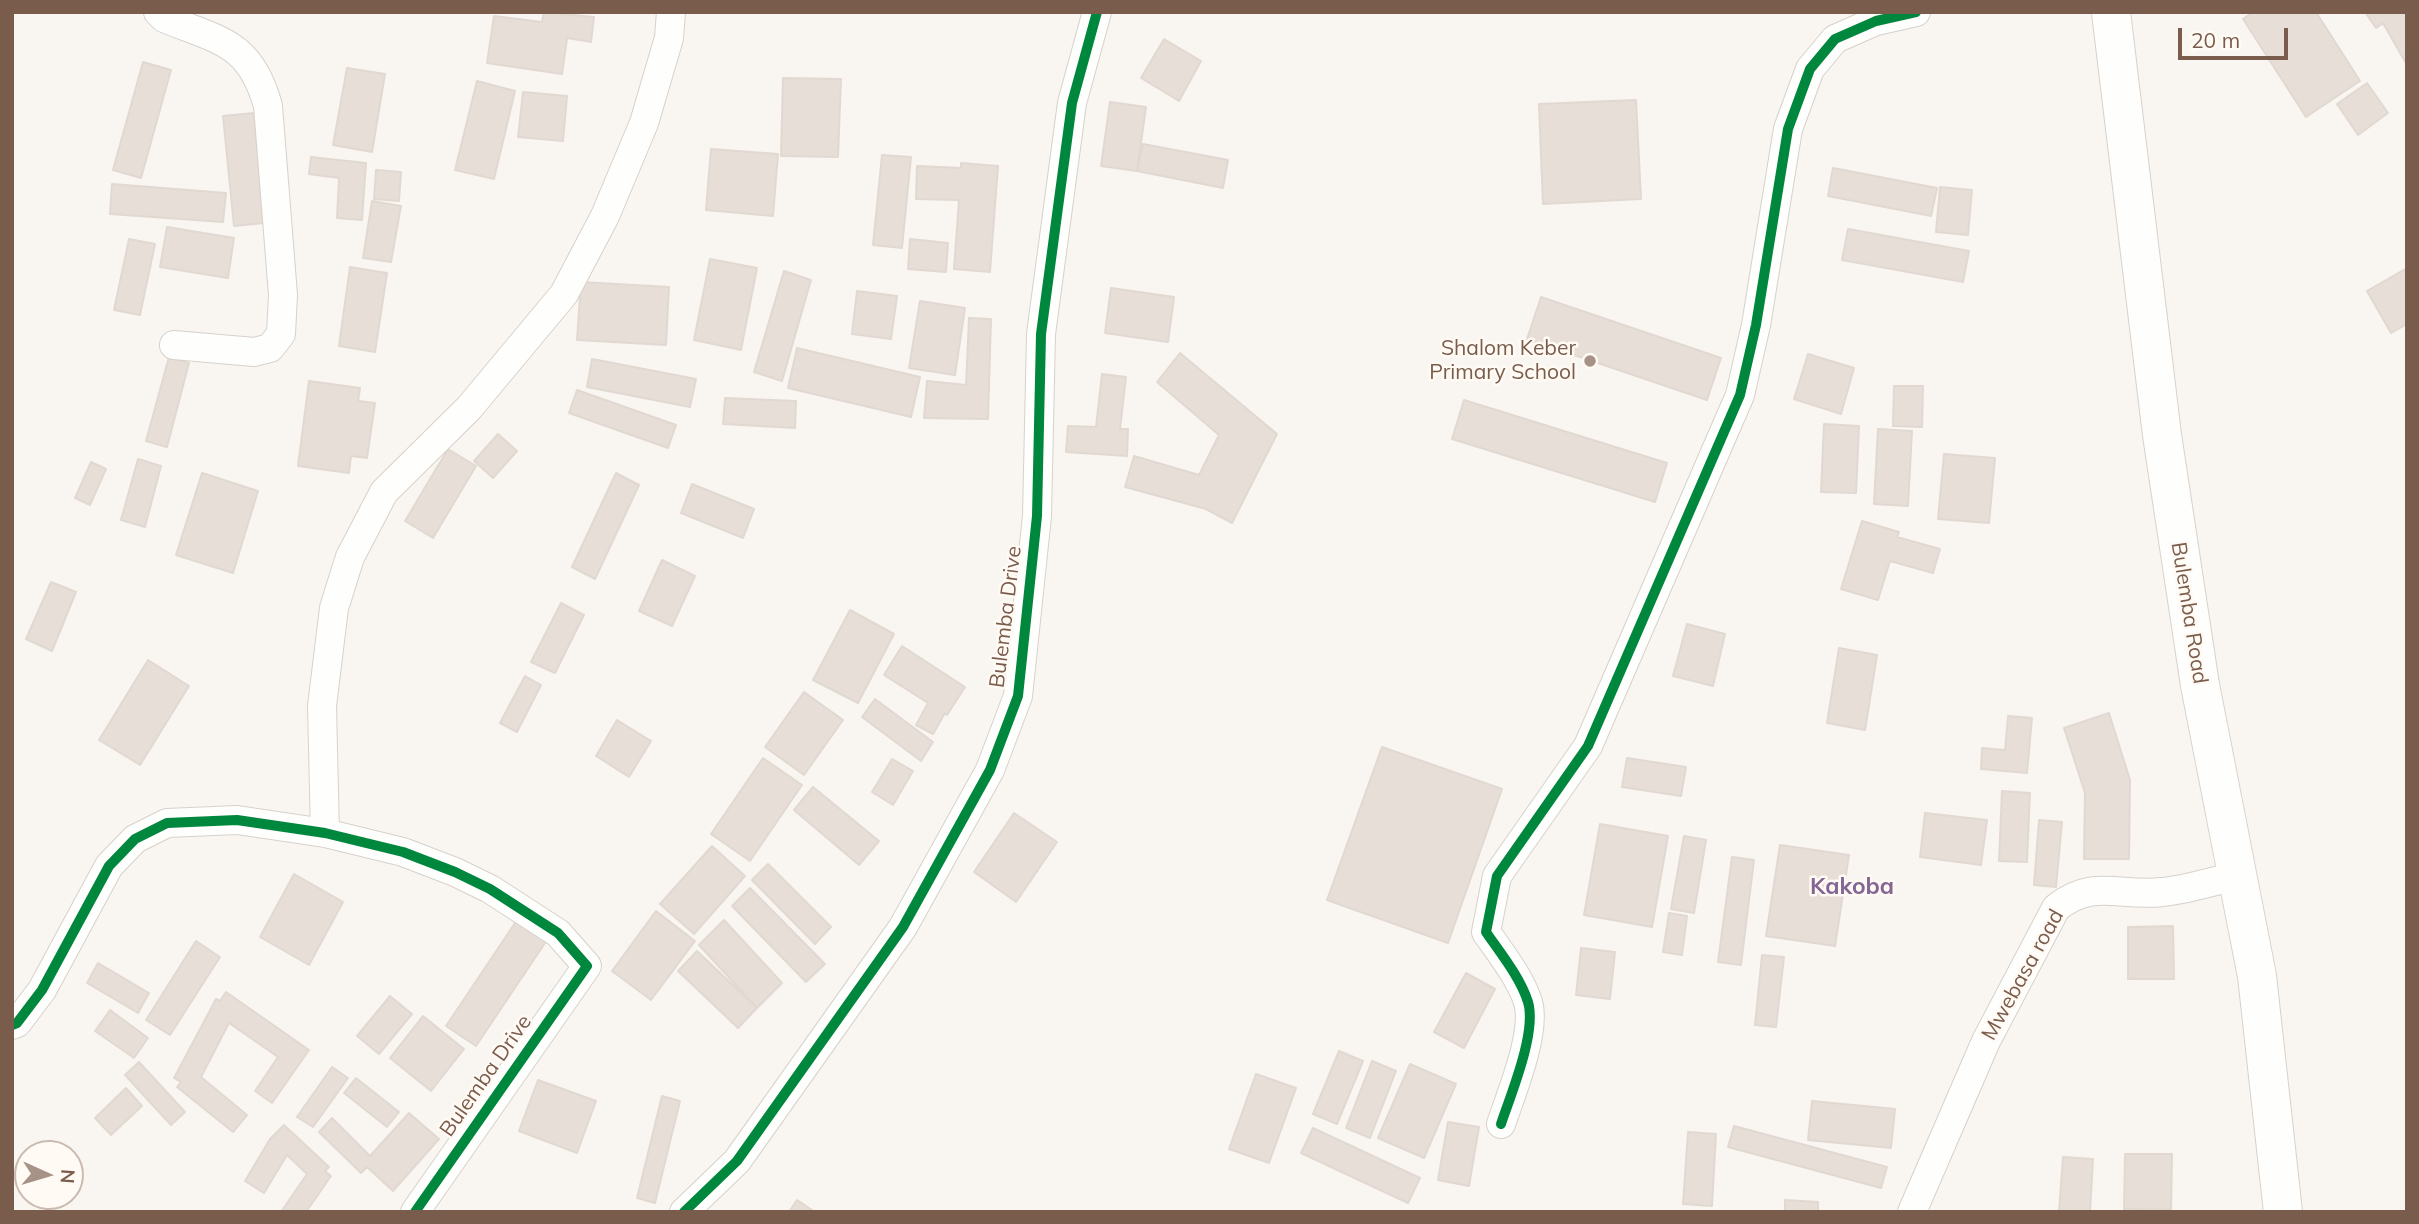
<!DOCTYPE html>
<html>
<head>
<meta charset="utf-8">
<style>
	body { margin:0 }
	#map { position:relative; width:2419px; height:1224px; overflow:hidden; background:#f9f5f0; font-family:Mulish,sans-serif }
	canvas { display:block }
	.frame { position:absolute; inset:0; border:14px solid #7a5c4d; pointer-events:none }
	.north { position:absolute; left:14px; top:1140px; width:70px; height:70px; box-sizing:border-box; background:#fffaf3; border:2px solid #cabbb1; border-radius:50%; rotate:94deg; font-size:19px; font-weight:700; line-height:28px; text-align:center; color:#7a5c4d }
	.north::after { content:''; display:block; margin:auto; width:24px; height:32px; background:#a69286; clip-path:polygon(50% 0,100% 100%,50% 72%,0 100%) }
	.scale { position:absolute; left:2178px; top:28px; width:110px; height:32px; box-sizing:border-box; border:4px solid #7a5c4d; border-top:0; padding-left:9px; font-size:21px; line-height:24px; white-space:nowrap; color:#7a5c4d; -webkit-text-stroke:5px #fffaf3; paint-order:stroke }
</style>
</head>
<body>
<div id="map">
<canvas width="2419" height="1224"></canvas>
<div class="frame"></div>
<div class="north">N</div>
<div class="scale">20 m</div>
</div>
<script>
const ctx = document.querySelector('canvas').getContext('2d');
ctx.lineJoin = 'round';
function fill(path, color) { ctx.fillStyle = color; ctx.fill(path, 'evenodd'); }
function stroke(path, color, width, dash) { ctx.strokeStyle = color; ctx.lineWidth = width; ctx.lineCap = dash ? 'butt' : 'round'; ctx.setLineDash(dash || []); ctx.stroke(path); }
function label(font, color, halo, rows, align = 'center') {
  ctx.font = font + ' Mulish,sans-serif'; ctx.lineWidth = 5; ctx.setLineDash([]); ctx.textBaseline = 'middle'; ctx.strokeStyle = halo; ctx.fillStyle = color; for (const [text, x, y, turn = 0] of rows) {
    ctx.save(); ctx.translate(x, y); ctx.rotate((+turn || 0) * Math.PI / 180); ctx.textAlign = isNaN(turn) ? turn : align; if (halo) ctx.strokeText(text, 0, 0); ctx.fillText(text, 0, 0); ctx.restore();
  }
}
const building = new Path2D(`
	M544,12L594,17L591,42L567,38L562,74L487,63L494,16L542,22Z
	M2253,12H2316L2360,81L2306,117L2243,19Z
	M2365,12H2407V65L2383,23L2376,28Z
	M1164,39L1201,61L1179,101L1141,78Z
	M143,62L171,70L141,178L113,170Z
	M347,68L385,74L372,152L333,145Z
	M783,78L841,79L838,157L781,156Z
	M477,81L515,91L494,179L455,170Z
	M2367,83L2388,113L2358,135L2337,104Z
	M523,92L567,96L563,141L518,137Z
	M1636,100L1641,199L1543,204L1539,104Z
	M1110,102L1146,107L1137,171L1101,166Z
	M254,113L264,223L234,226L223,116Z
	M1143,144L1228,160L1223,188L1137,171Z
	M711,149L778,154L773,216L706,210Z
	M882,155L911,157L902,248L873,245Z
	M311,157L366,163L362,220L337,218L339,178L309,174Z
	M961,163L998,166L990,272L954,269L959,200L916,199L917,166L961,168Z
	M1833,168L1937,188L1931,216L1828,196Z
	M376,170L401,172L399,201L374,199Z
	M112,184L226,193L223,222L110,214Z
	M1940,187L1972,190L1968,235L1936,232Z
	M372,201L401,206L391,262L363,258Z
	M167,227L234,238L228,278L160,267Z
	M1848,229L1969,251L1963,282L1842,260Z
	M129,239L155,244L140,315L114,310Z
	M910,239L948,243L946,272L908,269Z
	M710,259L757,268L741,350L694,340Z
	M350,267L387,273L375,352L339,346Z
	M2407,268V324L2391,333L2367,291Z
	M784,271L811,280L782,381L754,372Z
	M581,282L669,287L666,345L577,340Z
	M1111,288L1174,297L1168,342L1105,333Z
	M857,291L897,296L891,339L852,334Z
	M1541,297L1721,358L1707,400L1527,339Z
	M920,301L965,308L955,375L909,368Z
	M969,318L991,319L988,419L924,418L927,381L966,385Z
	M797,348L920,377L911,417L788,388Z
	M1180,353L1277,434L1232,523L1206,509L1125,487L1134,456L1199,475L1219,435L1157,382Z
	M1808,354L1854,368L1841,414L1794,399Z
	M169,357L189,363L167,447L146,441Z
	M592,359L696,379L690,407L587,387Z
	M1102,374L1126,377L1120,429H1128L1127,456L1066,452L1068,426L1096,427Z
	M309,381L360,388L358,401L375,403L367,458L351,456L349,473L298,466Z
	M1894,386H1923L1922,427L1893,426Z
	M577,390L676,425L668,448L569,413Z
	M725,398L796,401L795,428L723,424Z
	M1464,400L1667,463L1655,502L1452,439Z
	M1824,424L1859,426L1856,493L1821,492Z
	M1878,429L1912,431L1908,506L1874,504Z
	M498,434L517,451L493,478L474,461Z
	M448,449L476,466L433,538L405,521Z
	M1944,454L1995,458L1989,523L1938,519Z
	M138,459L161,466L145,527L121,520Z
	M91,462L106,469L90,505L75,498Z
	M202,473L258,491L233,573L176,555Z
	M616,473L639,485L595,579L572,567Z
	M692,484L754,509L743,538L681,513Z
	M1862,521L1899,532L1897,537L1940,549L1933,573L1890,561L1878,600L1841,589Z
	M662,560L695,576L672,626L639,611Z
	M51,582L76,592L52,651L26,639Z
	M561,603L584,615L555,673L531,662Z
	M850,610L894,634L858,703L813,680Z
	M1687,624L1725,634L1713,686L1673,676Z
	M902,646L965,687L947,715L945,713L933,734L916,725L928,703L884,675Z
	M1839,648L1877,655L1865,730L1827,723Z
	M148,660L189,686L140,765L99,740Z
	M525,676L541,685L517,732L500,723Z
	M804,692L843,720L804,775L765,747Z
	M875,699L933,742L921,761L862,717Z
	M2109,713L2130,780L2129,859H2084L2085,793L2064,728Z
	M2008,716L2032,718L2027,773L1981,769L1982,748L2005,750Z
	M617,720L651,741L629,777L596,756Z
	M1382,747L1502,789L1448,943L1327,900Z
	M763,758L802,785L750,861L711,834Z
	M1627,758L1686,767L1681,796L1622,787Z
	M892,759L913,771L893,805L872,792Z
	M813,787L879,841L859,865L794,810Z
	M2002,791L2030,793L2027,862L1999,861Z
	M1014,813L1057,842L1016,902L974,872Z
	M1925,813L1987,820L1981,865L1920,857Z
	M2039,820L2062,822L2056,887L2034,885Z
	M1600,824L1668,836L1652,927L1584,915Z
	M1684,836L1706,840L1694,913L1671,909Z
	M1780,845L1849,855L1835,946L1766,936Z
	M712,846L745,876L694,934L660,904Z
	M1732,857L1754,860L1741,965L1718,962Z
	M768,864L831,927L815,944L752,880Z
	M294,874L343,902L309,965L260,937Z
	M750,888L825,964L806,982L732,906Z
	M656,911L695,941L651,1000L612,971Z
	M1669,913L1687,916L1682,955L1663,952Z
	M517,920L547,940L476,1046L446,1026Z
	M724,920L782,983L757,1008L699,945Z
	M2173,926L2174,979H2128V927Z
	M196,941L220,957L170,1035L146,1020Z
	M1581,948L1615,952L1610,999L1576,995Z
	M697,951L757,1008L738,1028L678,971Z
	M1762,955L1784,957L1776,1027L1755,1025Z
	M98,963L149,993L138,1013L87,983Z
	M1466,973L1495,989L1464,1048L1434,1032Z
	M226,992L309,1050L272,1103L255,1091L278,1057L229,1023L201,1077L247,1115L233,1132L177,1087L181,1082L174,1078L216,999L220,1001Z
	M390,996L412,1014L379,1054L357,1036Z
	M110,1010L148,1038L134,1058L95,1031Z
	M423,1016L464,1049L431,1091L390,1058Z
	M1339,1051L1363,1061L1337,1124L1313,1114Z
	M1372,1061L1396,1071L1370,1138L1346,1128Z
	M139,1062L185,1112L171,1125L125,1075Z
	M1410,1064L1456,1084L1424,1158L1378,1138Z
	M332,1067L348,1078L313,1127L297,1117Z
	M1256,1074L1296,1088L1269,1163L1229,1149Z
	M356,1078L399,1112L387,1127L344,1093Z
	M538,1080L596,1101L577,1153L519,1131Z
	M126,1088L142,1106L111,1135L95,1118Z
	M662,1096L680,1101L655,1203L637,1198Z
	M1812,1101L1895,1109L1891,1148L1808,1140Z
	M409,1113L439,1139L393,1191L367,1167L361,1173L319,1132L332,1118L370,1156Z
	M1448,1122L1479,1127L1469,1186L1438,1180Z
	M284,1125L329,1167L325,1171L331,1176L306,1212H281L307,1174L287,1155L264,1193L245,1181L270,1139Z
	M1734,1126L1887,1167L1881,1188L1728,1147Z
	M1313,1128L1420,1178L1408,1203L1301,1153Z
	M1688,1132L1716,1134L1712,1206L1683,1204Z
	M2125,1154H2172L2171,1210L2124,1209Z
	M2063,1157L2093,1159L2090,1212H2059Z
	M797,1200L815,1212H789Z
	M1785,1200L1818,1202V1212H1785Z`);
const street = new Path2D(`
	M158,12L164,18C219,41 250,41 268,106L283,295L281,334L270,348L254,352L174,345
	M325,833L322,706L334,608L350,557L384,492L469,408L564,294L605,216L644,123L669,38L671,12
	M12,1025L17,1023L42,990L109,866L135,839L167,823L237,820L325,833L403,852L455,872L490,889L558,933L587,966L415,1212
	M1501,1124C1511,1094 1537,1032 1528,1002C1520,977 1501,954 1486,932L1497,876L1588,746L1740,395L1756,325L1788,129L1810,69L1835,39L1876,21L1916,12
	M684,1212L737,1161L903,927L990,770L1018,696L1037,516L1041,334L1072,103L1097,12
	M1912,1212L1986,1041L2056,908C2093,878 2120,897 2162,892C2187,890 2212,881 2237,876`);
const secondary = new Path2D(`
	M2111,12L2162,435L2200,685L2257,976L2283,1212`);
const cycleway = new Path2D(`
	M12,1025L17,1023L42,990L109,866L135,839L167,823L237,820L325,833L403,852L455,872L490,889L558,933L587,966L415,1212
	M1501,1124C1511,1094 1537,1032 1528,1002C1520,977 1501,954 1486,932L1497,876L1588,746L1740,395L1756,325L1788,129L1810,69L1835,39L1876,21L1916,12
	M684,1212L737,1161L903,927L990,770L1018,696L1037,516L1041,334L1072,103L1097,12`);
const markers = [
	[1590,361,7,"#a69286"]
];
const poiNames = [
	["Shalom Keber",1576,349],
	["Primary School",1576,373]
];
const streetNames = [
	["Bulemba Road",2189,613,81],
	["Bulemba Drive",1006,617,-83],
	["Mwebasa road",2023,975,-61],
	["Bulemba Drive",486,1076,-55]
];
const neighbourhoodNames = [
	["Kakoba",1852,887]
];
fill(building, '#e6ded7');
stroke(building, '#e2d8d2', 2);
stroke(street, '#d7d1cb', 30);
stroke(secondary, '#d9d2cb', 40);
stroke(street, '#fefefd', 28);
stroke(secondary, '#fefefd', 38);
stroke(cycleway, '#00873e', 10);
for (const [x, y, r, color] of markers) { const dot = new Path2D(); dot.arc(x, y, r, 0, 2 * Math.PI); ctx.fillStyle = color; ctx.fill(dot); stroke(dot, '#fffaf3', 2.5); }
label('21px', '#7a5c4d', '#fffaf3', poiNames, 'right');
label('21px', '#7a5c4d', '#fffaf3', streetNames);
label('bold 23px', '#846695', '#fffaf3', neighbourhoodNames);
</script>
</body>
</html>
